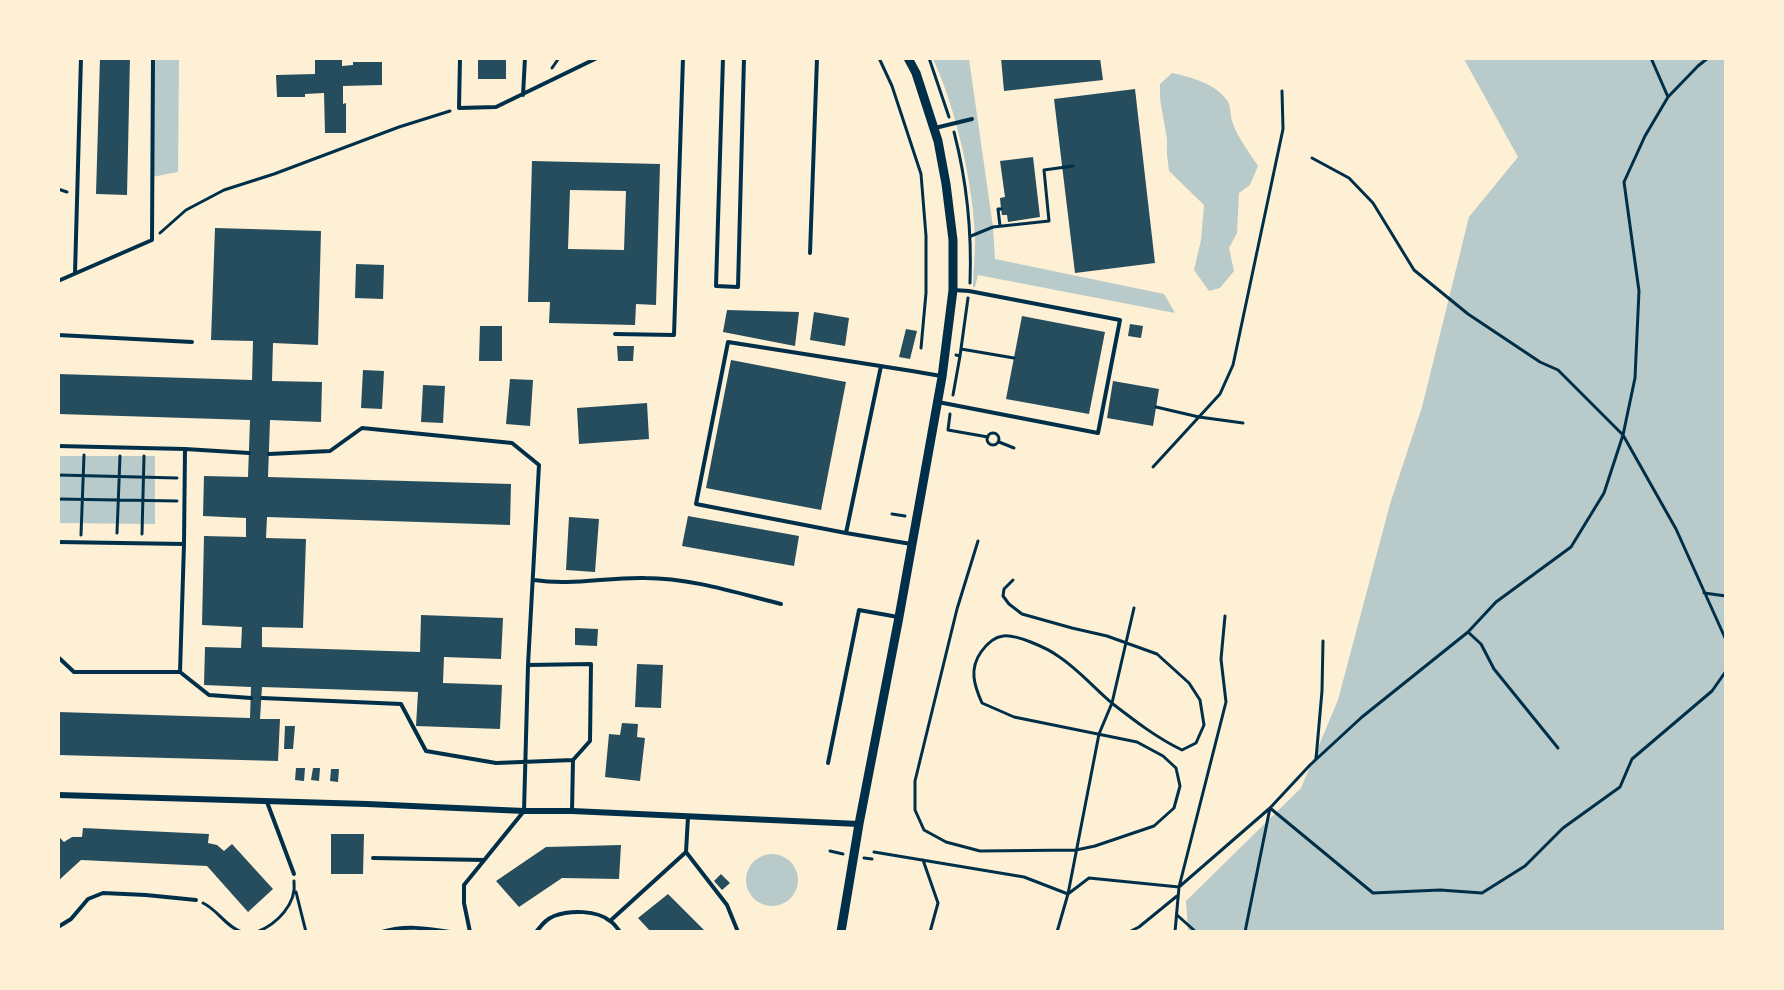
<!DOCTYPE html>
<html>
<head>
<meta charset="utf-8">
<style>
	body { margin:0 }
	#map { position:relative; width:1784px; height:990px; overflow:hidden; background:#fdf0d5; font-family:Rubik,sans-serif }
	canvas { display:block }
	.frame { position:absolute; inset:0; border:60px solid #fdf0d5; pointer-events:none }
</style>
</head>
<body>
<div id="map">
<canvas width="1784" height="990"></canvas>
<div class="frame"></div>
</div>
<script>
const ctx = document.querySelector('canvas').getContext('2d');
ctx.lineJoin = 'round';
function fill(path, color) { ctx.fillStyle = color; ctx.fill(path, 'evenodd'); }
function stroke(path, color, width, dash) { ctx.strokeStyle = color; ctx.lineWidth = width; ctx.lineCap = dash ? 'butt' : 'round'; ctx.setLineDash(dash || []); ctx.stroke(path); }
const green = new Path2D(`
	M153,59H179L178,172L152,177Z
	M933,59H969L993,227L995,259L1164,294L1175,313L978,275L975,287H973C973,272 975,256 975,241C974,187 956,108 933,59Z
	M1464,59H1725V931H1188L1186,901L1301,788L1338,700L1390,504L1422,407L1469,217L1518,157Z
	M1172,73C1190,77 1214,83 1226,99C1231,104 1230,114 1232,121C1237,137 1249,152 1258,166L1250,185L1239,193L1237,233L1229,248L1234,271L1220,288L1209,291L1194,270L1201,240L1204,205L1169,171L1167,155V139L1160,99V84Z
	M59,456H155V524L59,523Z
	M746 880a26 26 0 1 1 52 0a26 26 0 1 1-52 0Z`);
const building = new Path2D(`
	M100,58H130L127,195L96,194Z
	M315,58H342V66L353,65V62H382V85L343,86V104L346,103V133H325L324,93L305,94V97H277L276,75L315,74Z
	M478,58H506V79H478Z
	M1001,58H1100L1103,80L1004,91Z
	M1135,89L1155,263L1075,273L1054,99Z
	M1033,157L1040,217L1008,222L1007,215H1002L1001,209L1000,198L1005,197L1000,161Z
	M532,161L660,164L656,305L636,304L635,325L549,323L550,302H528ZM570,190L626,191L624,250L568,249Z
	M215,228L321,231L318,345L273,343L272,381L322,382L321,422L270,420L268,477L511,484L510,525L267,517L266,538L306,539L303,628L262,627V647L420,652L421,615L503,618L501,659L444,657L443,683L502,685L500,729L416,726L418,692L262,687L260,719H280L278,761L58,755V712L250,718L251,687L204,685L205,647L241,648L242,627L202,625L204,536L246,537V518L203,516L204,476L248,477L250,420L58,414V374L252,380L253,341L211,340Z
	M356,264L384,265L383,299L355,298Z
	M727,310L799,312L795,346L723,332Z
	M814,312L849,318L845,346L810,340Z
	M1022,316L1105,332L1089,414L1006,399Z
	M1130,324L1143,326L1141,338L1128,336Z
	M480,326H502V361H479Z
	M906,329L917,331L910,359L899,357Z
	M617,346H634L633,361H618Z
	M731,360L846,382L821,510L706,488Z
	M363,370L384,371L382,409L361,408Z
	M510,379L533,380L530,426L506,424Z
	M1113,381L1159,389L1153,426L1107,418Z
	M423,385L445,386L443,423L421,422Z
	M647,403L649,439L579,444L577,408Z
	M688,516L799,536L794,566L682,546Z
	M569,517L599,519L595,572L566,570Z
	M575,628L598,629L597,646L575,645Z
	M637,664L663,665L661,708L635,707Z
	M622,723L638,724L637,737L645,738L640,781L605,777L609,734L620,735Z
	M285,726H295L293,749H284Z
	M296,768H305L304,781L295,780Z
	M313,768H320L319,781L311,780Z
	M331,769H339L338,782L330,781Z
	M83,828L209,834L208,843L217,845L224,851L232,844L273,889L248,912L207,866L81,860L58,881V836L64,842L72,837H82Z
	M331,834H364L363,874H331Z
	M621,845L619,879L562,878L519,907L496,881L546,847Z
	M721,874L730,883L722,890L714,881Z
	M668,894L706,932H651L638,918Z`);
const path = new Path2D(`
	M879,58L892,86L921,174L926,236V293L921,348
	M929,58L949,117
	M1651,58L1668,97
	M552,68L559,58
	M954,132C967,182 972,231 970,283
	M1312,158L1349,178L1373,203L1414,270L1468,314L1540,362L1558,370L1623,435L1676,529L1726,640
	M58,189L67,192
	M1000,226L998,209H1001
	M160,233L186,210L224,190L274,174L399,127L450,111
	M971,236L993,227L1049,221L1044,170L1073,166
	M961,349L1014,358
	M956,355L960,356L968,298
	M953,395L960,356
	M1156,407L1199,417L1243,423
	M950,414L948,430L988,437
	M987 439a6 6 0 1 1 12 0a6 6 0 1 1-12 0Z
	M999,442L1014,448
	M1153,467L1220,394L1233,365L1283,129L1282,91
	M58,475L177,478
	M58,499L177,501
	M892,514L905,516
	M117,533L120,456
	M142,534L144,456
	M81,535L84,455
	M978,541L957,609L915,781V810L924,830L946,842L980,851L1076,850L1095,846L1154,826L1174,808L1180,786L1176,768L1163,756L1137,742L1014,717L982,703C974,685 969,669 981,652C986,645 994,637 1003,636C1016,634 1047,648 1058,656C1078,669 1095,689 1113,704C1135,721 1157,738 1182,750L1196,743L1204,725L1200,700L1189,683L1157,654L1107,636L1072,628L1022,614L1009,604L1003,596L1004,589L1013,580
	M1704,593L1726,596
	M1468,632L1481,644L1494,669L1558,748
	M1316,759L1322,691L1323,641
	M830,851L843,854
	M874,852L1024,877L1068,894L1089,878L1179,887L1226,702L1221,659L1225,616
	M864,858L872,859
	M923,860L938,903L930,932
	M296,892L306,932
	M203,903C218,910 226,927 242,932
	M1177,915L1196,932
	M257,932C277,924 297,904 294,881
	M1057,932L1068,894L1099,734L1112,703L1134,608
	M1129,932L1139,927L1177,896
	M1175,932L1179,887L1270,808L1310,765L1362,717L1468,632L1496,602L1571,547L1604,493L1623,435L1635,378L1639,291L1624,182L1645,136L1668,97L1698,66L1708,58
	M1245,932L1270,808L1373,893L1440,890L1482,893L1525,866L1563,828L1620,787L1632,759L1712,691L1726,671`);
const service = new Path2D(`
	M460,58L459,108L496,107L597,58
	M723,58L716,286L738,287L744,58
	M523,95L525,58
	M935,128L972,119
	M810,253L817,58
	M75,273L81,58
	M58,281L152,240L153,58
	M615,334L674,335L683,58
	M58,335L192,342
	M881,366L846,533L696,504L728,342L912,371L941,376
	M938,402L1098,433L1120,320L969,291L953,290
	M58,446L185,449
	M269,454L330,451L362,428L512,443L539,465L528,665L524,811L464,885V903L470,932
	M846,533L911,544
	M58,542L184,544L180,672
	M184,544L185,449L249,453
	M534,580C571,586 607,577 645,578C691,578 737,593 781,604
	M58,657L74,672H180L209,695L251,698
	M528,665L591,664L590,741L573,760L572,811
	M262,698L401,704L426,751L496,763L573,760
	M828,763L859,610L898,617
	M267,802L294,874
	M688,817L686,852L727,905L738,932
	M373,858L484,860
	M610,921L686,852
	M58,927L71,919L88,899L103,893L146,895L196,900
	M382,932C405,925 426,928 450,932
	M536,932C542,925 546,919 554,916C570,910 597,910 610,921C614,923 617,928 620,932`);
const minor = new Path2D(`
	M58,795L367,804L524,811H572L859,824`);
const tertiary = new Path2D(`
	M841,932L859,824L899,617L942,377L953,290V240L946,184L938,141L916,73L908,58`);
fill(green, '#b9caca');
fill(building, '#264d5e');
stroke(path, '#003049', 3);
stroke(service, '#003049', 4);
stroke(minor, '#003049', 6);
stroke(tertiary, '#003049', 9);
</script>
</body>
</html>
